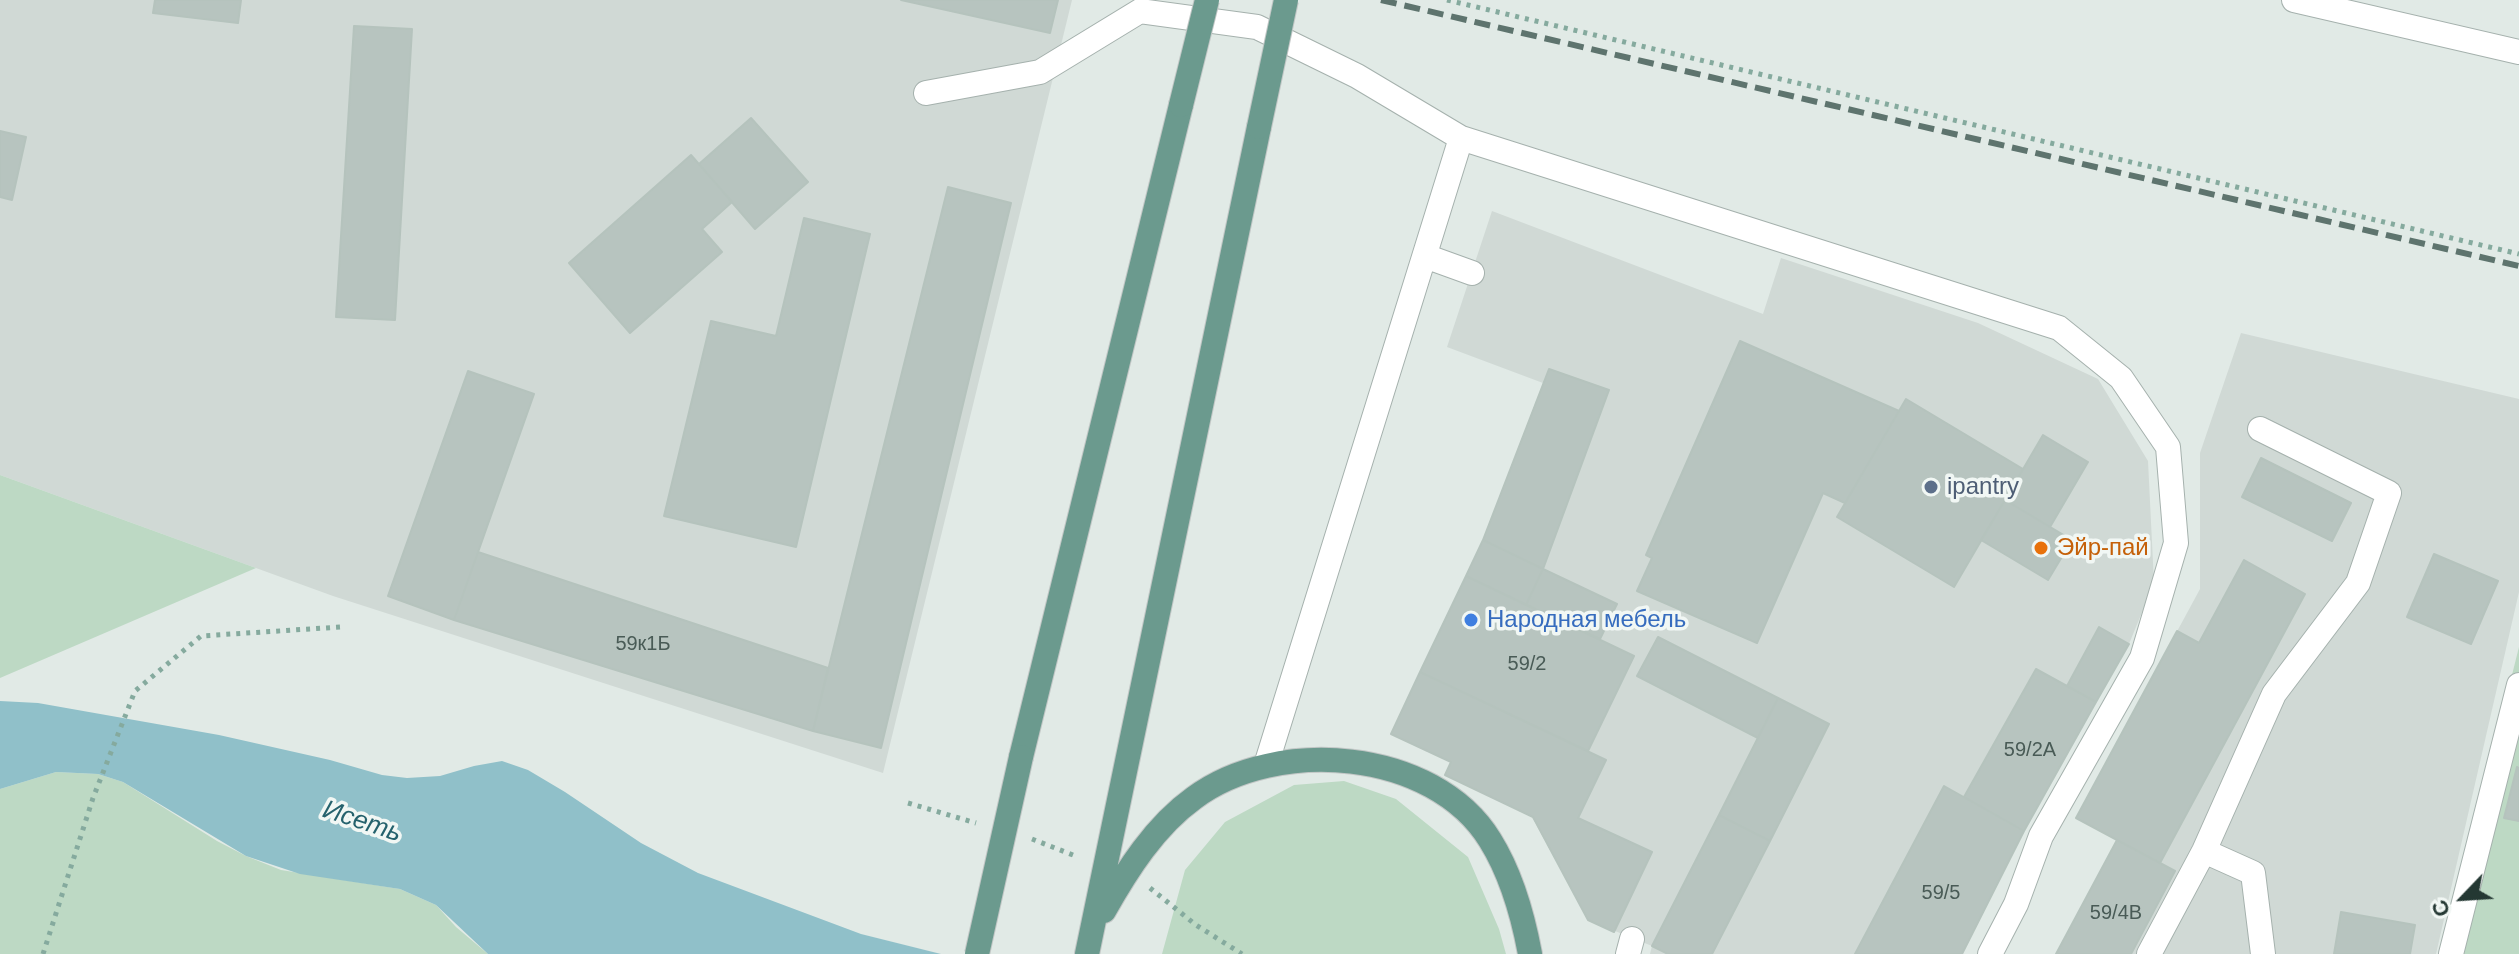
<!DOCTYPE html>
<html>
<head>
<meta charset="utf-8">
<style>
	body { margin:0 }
	#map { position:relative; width:2519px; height:954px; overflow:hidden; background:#e1eae6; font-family:Arial,sans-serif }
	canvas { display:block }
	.north { position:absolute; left:2423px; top:858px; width:80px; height:80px; -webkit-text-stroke:6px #f1f7f4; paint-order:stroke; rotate:245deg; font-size:22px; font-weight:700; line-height:32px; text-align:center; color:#243833 }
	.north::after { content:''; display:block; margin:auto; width:28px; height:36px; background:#243833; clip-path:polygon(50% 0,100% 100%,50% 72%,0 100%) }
</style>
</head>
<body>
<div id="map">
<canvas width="2519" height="954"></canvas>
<div class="north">С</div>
</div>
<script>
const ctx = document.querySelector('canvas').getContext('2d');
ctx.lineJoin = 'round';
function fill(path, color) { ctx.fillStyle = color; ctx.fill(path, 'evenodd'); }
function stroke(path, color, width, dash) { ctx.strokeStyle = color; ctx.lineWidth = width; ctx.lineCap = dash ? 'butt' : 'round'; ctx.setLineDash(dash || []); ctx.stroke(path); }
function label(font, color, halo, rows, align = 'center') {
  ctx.font = font + ' Arial,sans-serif'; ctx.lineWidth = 7; ctx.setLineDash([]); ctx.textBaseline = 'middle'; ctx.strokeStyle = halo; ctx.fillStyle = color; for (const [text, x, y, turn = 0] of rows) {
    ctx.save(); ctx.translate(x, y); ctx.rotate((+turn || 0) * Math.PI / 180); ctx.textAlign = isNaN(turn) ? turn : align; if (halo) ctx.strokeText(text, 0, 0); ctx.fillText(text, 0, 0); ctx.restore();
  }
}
const built = new Path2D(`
	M0,0H1072L883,773L333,596L0,475Z
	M1492,211L1763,314L1781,258L1978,323L2098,379L2148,461L2154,583L2129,644L2024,831L1962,954H1650L1652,946L1588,920L1532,817L1445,775L1451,762L1391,734L1483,540L1543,383L1447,347Z
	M2241,333L2519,399V592L2436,954H2056L2117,840L2076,818L2200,589V453Z`);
const green = new Path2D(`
	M0,475L256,568L0,678Z
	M2519,647V954H2442Z
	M56,772L98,774L123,782L217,841L246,856L281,870L400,889L436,905L456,927L488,954H0V789Z
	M1344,781L1396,799L1468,857L1499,929L1506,954H1162L1185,870L1225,822L1294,785Z`);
const water = new Path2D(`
	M0,701L38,703L219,735L330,760L382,775L407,778L440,776L474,766L502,761L528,770L565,792L641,843L698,873L861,934L941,954H488L436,905L400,889L300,874L246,856L123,782L98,774L56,772L0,789Z`);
const building = new Path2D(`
	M155,0H241L238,23L153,13Z
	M901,0H1058L1050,33Z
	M354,26L412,29L395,320L336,317Z
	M751,118L808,182L755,229L699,164Z
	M0,131L26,137L12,200L0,197Z
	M691,155L732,202L702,229L722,252L630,333L569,263Z
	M948,187L1011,203L881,748L813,731Z
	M804,218L870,234L796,547L664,516L711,321L776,336Z
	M1740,341L1899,411L1845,503L1823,493L1757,643L1637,591L1652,558L1646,555Z
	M1549,369L1609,390L1543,569L1483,540Z
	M468,371L534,394L454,620L388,596Z
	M1906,399L2023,469L1954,587L1837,517Z
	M2043,435L2088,462L2050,527L2005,500Z
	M2261,458L2351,503L2332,541L2242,497Z
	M2005,500L2072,540L2048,580L1981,540Z
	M1483,540L1543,569L1526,605L1466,576Z
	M478,552L828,668L813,731L454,620Z
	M2434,554L2498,581L2471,644L2407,617Z
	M2244,560L2305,594L2160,863L2076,818L2177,631L2199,643Z
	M1543,569L1617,604L1600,639L1526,605Z
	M1466,576L1634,656L1588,751L1420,672Z
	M2099,627L2129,644L2096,702L2067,686Z
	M1658,637L1778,698L1758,738L1637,676Z
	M2036,669L2096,702L2024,831L1964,797Z
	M1420,672L1606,760L1578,818L1652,852L1614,932L1588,920L1533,817L1445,775L1451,762L1391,734Z
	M1778,698L1829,724L1770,841L1719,815Z
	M2517,767L2519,768V821L2504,818Z
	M1944,786L2024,831L1962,954H1855Z
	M1719,815L1770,841L1712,954H1668L1652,946Z
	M2117,840L2175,871L2131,954H2056Z
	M2341,912L2415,925L2410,954H2334Z`);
const path = new Path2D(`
	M1447,0L2519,254
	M908,803L976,823
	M1032,839L1078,857
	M1150,888L1196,925L1242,954
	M43,954L93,798L135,691L201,636L340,627`);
const minor = new Path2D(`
	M2294,0L2519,52
	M926,93L1040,72L1140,11L1257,27L1357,76L1461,138L2059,328L2121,378L2168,447L2176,543L2142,658L2041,836L2016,904L1990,954
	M1425,256L1472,273
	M1266,765L1461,138
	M2204,851L2253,873L2263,954
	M1628,954L1632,939
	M2149,954L2204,851L2274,694L2358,583L2389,493L2260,429
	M2451,954L2519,685`);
const major = new Path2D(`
	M1021,757L1181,105
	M1104,911C1127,870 1155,826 1194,798C1276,737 1433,748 1490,840C1510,872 1523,916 1530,954
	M1087,954L1259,127`);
const rail = new Path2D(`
	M1381,0L2519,266`);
const majorBridge = new Path2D(`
	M1181,105L1207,0
	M1259,127L1286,0
	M977,954L1021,757`);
const markers = [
	[1931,487,8,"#5c6f8a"],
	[2041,548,8,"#e8710a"],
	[1471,620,8,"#3f7fe0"]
];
const numberNames = [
	["59к1Б",643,644],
	["59/2",1527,664],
	["59/2А",2030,750],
	["59/5",1941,893],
	["59/4В",2116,913]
];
const serviceNames = [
	["ipantry",1947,487]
];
const foodNames = [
	["Эйр-пай",2057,548]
];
const shopNames = [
	["Народная мебель",1487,620]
];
const waterNames = [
	["Исеть",362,822,18]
];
fill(built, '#d0d9d5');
fill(green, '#bdd9c4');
fill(water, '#90c0c9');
fill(building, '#b7c4bf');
stroke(building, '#b5c3bd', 2);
stroke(minor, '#a5b1ad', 26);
stroke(major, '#c2c7c6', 26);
stroke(path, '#85aa9e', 5, [4, 6]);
stroke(minor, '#fff', 24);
stroke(major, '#6b9a8e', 24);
stroke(rail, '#5e746e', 6, [16, 8]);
stroke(majorBridge, '#c2c7c6', 26, []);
stroke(majorBridge, '#6b9a8e', 24);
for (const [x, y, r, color] of markers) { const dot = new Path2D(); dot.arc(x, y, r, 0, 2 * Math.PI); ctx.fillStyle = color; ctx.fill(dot); stroke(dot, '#f1f7f4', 3); }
label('20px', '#495b56', null, numberNames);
label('24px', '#4e5e75', '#f1f7f4', serviceNames, 'left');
label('24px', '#c56008', '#f1f7f4', foodNames, 'left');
label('24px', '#366cbe', '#f1f7f4', shopNames, 'left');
label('italic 26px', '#25626d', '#f1f7f4', waterNames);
</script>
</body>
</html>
